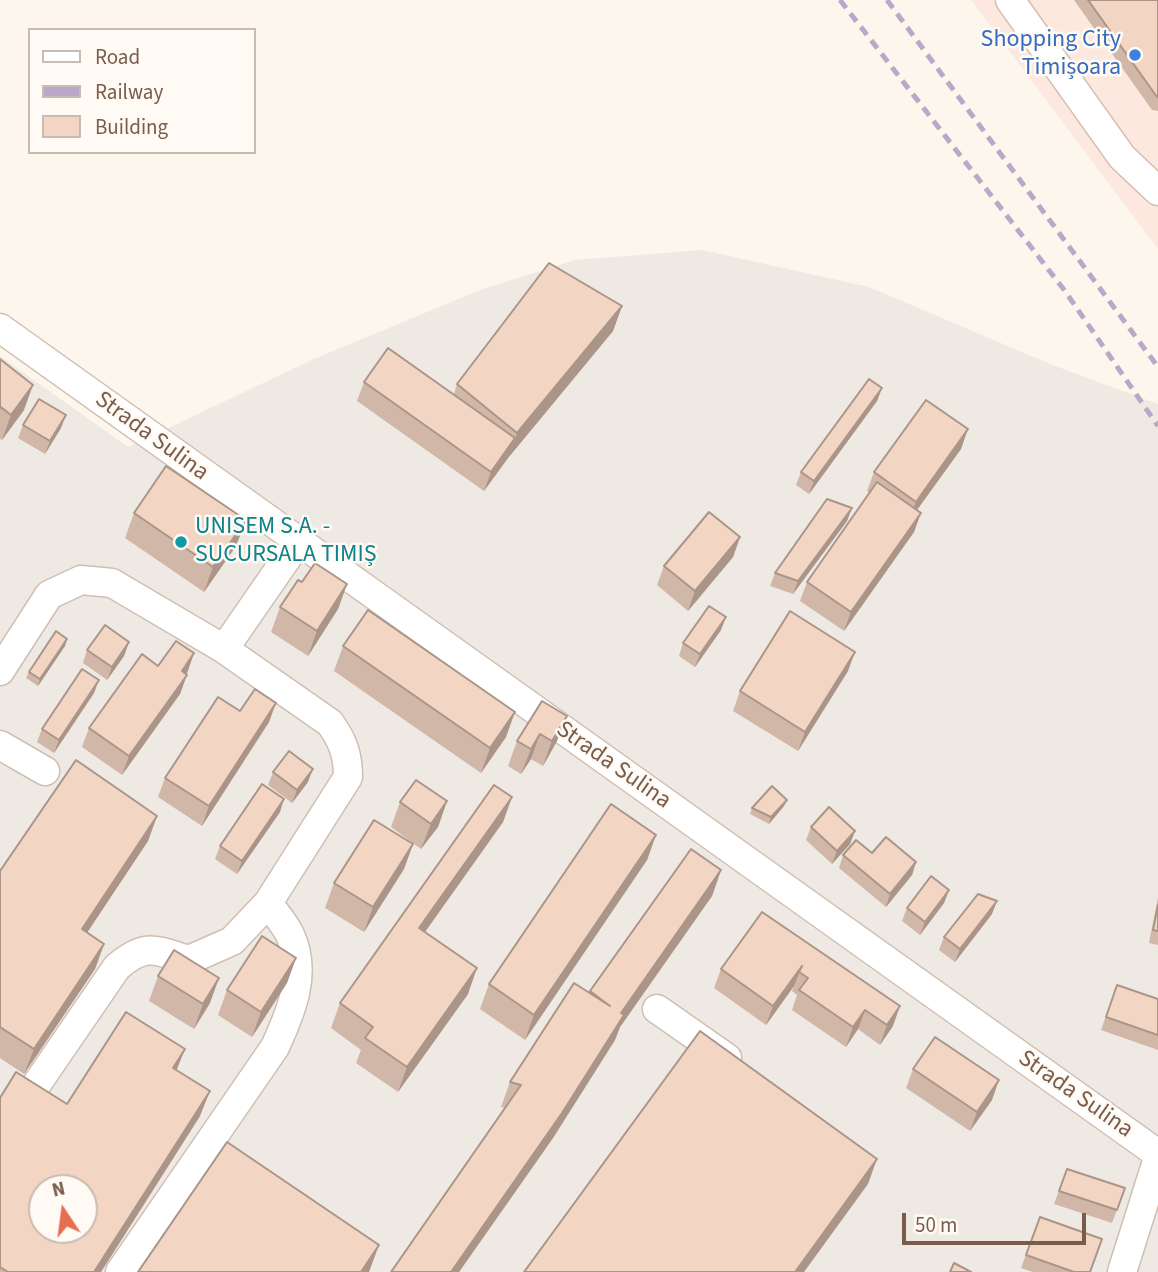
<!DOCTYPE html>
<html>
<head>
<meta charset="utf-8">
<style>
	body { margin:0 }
	#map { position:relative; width:1158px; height:1272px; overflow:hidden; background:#fdf6ec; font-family:"Source Sans 3",sans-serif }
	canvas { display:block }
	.legend { position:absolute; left:28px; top:28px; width:228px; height:126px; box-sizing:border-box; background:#fffaf3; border:2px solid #cabbb1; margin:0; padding:9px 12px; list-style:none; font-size:21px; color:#7a5c4d }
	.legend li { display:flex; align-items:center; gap:14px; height:35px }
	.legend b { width:35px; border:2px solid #cabbb1 }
	.north { position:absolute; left:28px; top:1174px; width:70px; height:70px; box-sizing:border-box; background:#fffaf3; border:2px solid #cabbb1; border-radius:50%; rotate:347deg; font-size:19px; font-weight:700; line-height:28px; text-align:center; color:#7a5c4d }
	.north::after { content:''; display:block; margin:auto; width:24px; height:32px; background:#e76f51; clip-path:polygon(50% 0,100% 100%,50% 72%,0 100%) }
	.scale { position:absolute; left:902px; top:1213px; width:184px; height:32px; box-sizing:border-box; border:4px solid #7a5c4d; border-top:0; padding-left:9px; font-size:21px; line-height:24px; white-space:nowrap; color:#7a5c4d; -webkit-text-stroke:5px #fffaf3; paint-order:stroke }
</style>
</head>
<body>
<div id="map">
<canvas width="1158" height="1272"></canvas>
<ul class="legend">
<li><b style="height:9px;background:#fff"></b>Road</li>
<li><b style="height:9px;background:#b9a8c9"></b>Railway</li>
<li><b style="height:19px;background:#f3d5c3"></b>Building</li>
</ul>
<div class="north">N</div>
<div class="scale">50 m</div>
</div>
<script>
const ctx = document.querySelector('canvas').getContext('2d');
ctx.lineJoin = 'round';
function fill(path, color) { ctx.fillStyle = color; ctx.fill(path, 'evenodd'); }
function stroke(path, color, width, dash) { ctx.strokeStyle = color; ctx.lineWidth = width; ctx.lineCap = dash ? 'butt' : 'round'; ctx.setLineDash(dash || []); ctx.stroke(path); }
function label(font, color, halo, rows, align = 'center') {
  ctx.font = font + ' "Source Sans 3",sans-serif'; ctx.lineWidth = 5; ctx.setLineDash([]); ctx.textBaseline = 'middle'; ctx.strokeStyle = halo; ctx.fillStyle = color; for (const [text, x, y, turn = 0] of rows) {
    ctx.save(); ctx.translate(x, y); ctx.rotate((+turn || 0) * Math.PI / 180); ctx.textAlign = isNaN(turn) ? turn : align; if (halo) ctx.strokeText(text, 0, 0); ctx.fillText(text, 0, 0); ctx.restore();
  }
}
const commercial = new Path2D(`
	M971,0H1158V249Z`);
const industrial = new Path2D(`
	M702,250L869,287L1050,364L1158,404V1272H0V356L128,447L314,359L480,290L575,260ZM42,1188H84V1230H42Z`);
const minor = new Path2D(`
	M1010,0L1122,157L1158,191
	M0,328L1158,1154
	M224,649L298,542
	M0,671L49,595L81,580L112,583L224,649L330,723C343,741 348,755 348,777L268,903L232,941L189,960C155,950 146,942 117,967L32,1091
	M0,745L45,771
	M657,1009L727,1058
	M120,1272L275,1047C291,1012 308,973 290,935C285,924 275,913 268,903
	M1122,1272L1158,1158`);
const rail = new Path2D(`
	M840,0L1065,291L1158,426
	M887,0L1158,367`);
const wall = new Path2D(`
	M1074,0H1158V111L1152,110Z
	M622,306L613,331L508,458L484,491L357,401L364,382L454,394L457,384Z
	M0,359L24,410L2,440L0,439Z
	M882,388L877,401L809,494L796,485L801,472Z
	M23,425L61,428L45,454L18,438Z
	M961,449L917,510L914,532L844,631L800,601L807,582L870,493L867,491L874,472Z
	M852,508L847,521L793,594L770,586L775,573Z
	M134,513L246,520L236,546L204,592L125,538Z
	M740,537L733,557L688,611L657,585L664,566Z
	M302,582L347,584L338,609L308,656L271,632L280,607Z
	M721,630L695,667L679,656L683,643Z
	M67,639L65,646L38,686L26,678L29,672Z
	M129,642L124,656L107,680L83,663L87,650Z
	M343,646L506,737L481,773L334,671Z
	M194,653L180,694L122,775L82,747L89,728L158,666Z
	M848,671L798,751L733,711L740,691Z
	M94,693L54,753L37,742L42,729Z
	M240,711L269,722L202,826L158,797L165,778Z
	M567,716L557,741L543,766L531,759L521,774L508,766L517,741Z
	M273,772L308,782L292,803L268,785Z
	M512,797L503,822L425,932L468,994L398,1092L356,1063L361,1050L331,1028L340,1003Z
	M787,800L784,806L769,824L750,814L752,808Z
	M447,801L438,827L421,849L391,827L400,802Z
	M280,812L237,874L215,859L220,846Z
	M157,816L148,841L87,932L104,944L95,969L24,1074L0,1058V871Z
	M811,827L855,831L850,844L832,864L806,840Z
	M656,835L647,860L525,1040L480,1009L489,984Z
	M413,844L404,869L364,932L325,908L334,883Z
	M872,853L916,862L912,875L886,907L839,868L843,855Z
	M721,870L712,896L620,1027L615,1040L553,1138L459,1272H391L505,1108L501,1107L510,1082L590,991Z
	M949,890L944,903L920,935L902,921L907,908Z
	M1158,897V945L1149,943Z
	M762,912L893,1026L880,1045L858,1029L846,1047L792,1010L797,995L792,991L794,986L766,1025L714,988L721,969Z
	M992,914L955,962L939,950L944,937Z
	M296,958L287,983L252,1037L218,1015L227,990Z
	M158,976L210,1003L194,1029L149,1001Z
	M1117,985L1158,999V1050L1101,1030Z
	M913,1069L992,1100L970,1131L906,1088Z
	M177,1070L200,1116L101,1272H0V1098L67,1104Z
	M1067,1169L1125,1188L1112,1223L1054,1204Z
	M1040,1217L1090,1272H1033L1021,1268Z`);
const shadedWall = new Path2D(`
	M622,306L613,331L508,458L517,433Z
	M33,385L24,410L2,440L11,415Z
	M882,388L877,401L809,494L814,481Z
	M66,415L61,428L45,454L50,441Z
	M968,429L961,449L909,521L916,502Z
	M515,438L508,458L484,491L491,472Z
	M852,508L847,521L793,594L798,581Z
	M921,513L914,532L844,631L851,612Z
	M246,520L236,546L204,592L213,567Z
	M740,537L733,557L688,611L695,591Z
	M347,584L338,609L308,656L317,631Z
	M726,617L721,630L695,667L700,654Z
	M67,639L65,646L38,686L40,679Z
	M129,642L124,656L107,680L112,667Z
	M855,652L848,671L798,751L805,732Z
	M194,653L187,673L175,690L182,671Z
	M187,675L180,694L122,775L129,756Z
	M99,680L94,693L54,753L59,740Z
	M276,703L269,722L202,826L209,806Z
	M515,712L506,737L481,773L490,748Z
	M567,716L557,741L543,766L552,741Z
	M540,734L531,759L521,774L531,749Z
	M313,769L308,782L292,803L297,790Z
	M512,797L503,822L410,953L419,928Z
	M284,799L280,812L237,874L242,861Z
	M787,800L784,806L769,824L771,817Z
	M447,801L438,827L421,849L431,824Z
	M157,816L148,841L73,954L82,929Z
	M855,831L850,844L832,864L837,851Z
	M656,835L647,860L525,1040L534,1015Z
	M413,844L404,869L364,932L373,907Z
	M916,862L912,875L886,907L890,894Z
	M721,870L712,896L620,1027L615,1040L553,1138L459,1272H451L621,1013Z
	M949,890L944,903L920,935L925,922Z
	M997,901L992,914L955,962L960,949Z
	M104,944L95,969L24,1074L34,1049Z
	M296,958L287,983L252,1037L261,1012Z
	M802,966L794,986L766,1025L773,1006Z
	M477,968L468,994L398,1092L407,1067Z
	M219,978L210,1003L194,1029L203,1004Z
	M900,1006L893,1026L880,1045L887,1025Z
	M865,1010L858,1029L846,1047L853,1027Z
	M185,1049L175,1074L173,1068Z
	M999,1080L992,1100L970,1131L977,1112Z
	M210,1091L200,1116L101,1272H94Z
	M877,1159L868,1184L804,1272H795Z
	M379,1245L369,1272H361Z`);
const building = new Path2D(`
	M1088,0H1158V97H1157Z
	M549,263L622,306L517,433L457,384Z
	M388,348L515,438L491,472L364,382Z
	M0,359L33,385L11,415L1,407L0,408Z
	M869,379L882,388L814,481L801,472Z
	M39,399L66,415L50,441L23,425Z
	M926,400L968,429L916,502L874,472Z
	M166,466L246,520L213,567L134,513Z
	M877,482L921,513L851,612L807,582Z
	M827,499L852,508L798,581L775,573Z
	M709,512L740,537L695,591L664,566Z
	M315,563L347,584L317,631L280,607L298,580L302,582Z
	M709,606L726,617L700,654L683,643Z
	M368,610L515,712L490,748L343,646Z
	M790,611L855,652L805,732L740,691Z
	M105,625L129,642L112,667L87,650Z
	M56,631L67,639L40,679L29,672Z
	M176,641L194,653L182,671L187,675L129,756L89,728L142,654L158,666Z
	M82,669L99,680L59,740L42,729Z
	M255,689L276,703L209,806L165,778L218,697L240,711Z
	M542,701L567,716L552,741L540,734L531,749L517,741Z
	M289,751L313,769L297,790L273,772Z
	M76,760L157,816L82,929L104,944L34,1049L0,1027V871Z
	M416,780L447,801L431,824L400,802Z
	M262,784L284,799L242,861L220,846Z
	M494,785L512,797L419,928L477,968L407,1067L365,1038L373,1027L340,1003Z
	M772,786L787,800L771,817L752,808Z
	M611,804L656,835L534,1015L489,984Z
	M829,807L855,831L837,851L811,827Z
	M374,820L413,844L373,907L334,883Z
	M886,837L916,862L890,894L843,855L856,840L872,853Z
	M691,849L721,870L621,1013L624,1015L562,1113L451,1272H391L521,1085L510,1082L574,983L610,1006L590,991Z
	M931,876L949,890L925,922L907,908Z
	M978,894L997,901L960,949L944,937Z
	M1158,905V931L1153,930Z
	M762,912L900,1006L887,1025L865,1010L853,1027L799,990L808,978L799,972L802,966L773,1006L721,969Z
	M262,936L296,958L261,1012L227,990Z
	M174,950L219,978L203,1004L158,976Z
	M1117,985L1158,999V1035L1106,1017Z
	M126,1012L185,1049L173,1068L210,1091L94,1272H8L0,1267V1098L16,1072L67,1104ZM42,1188H84V1230H42Z
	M700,1031L877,1159L795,1272H524Z
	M935,1037L999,1080L977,1112L913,1069Z
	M227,1142L379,1245L361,1272H138Z
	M1067,1169L1125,1188L1117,1210L1059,1191Z
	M1040,1217L1102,1239L1090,1272H1074L1026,1255Z
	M954,1263L971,1272H950Z`);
const markers = [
	[1135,55,7,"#3f7fe0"],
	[181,542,7,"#0f9aa8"]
];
const shopNames = [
	["Shopping City",1121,41],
	["Timișoara",1121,69]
];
const streetNames = [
	["Strada Sulina",151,437,36],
	["Strada Sulina",613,766,35],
	["Strada Sulina",1075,1095,35]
];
const cultureNames = [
	["UNISEM S.A. -",195,528],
	["SUCURSALA TIMIȘ",195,556]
];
fill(commercial, '#fde8e0');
fill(industrial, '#efe9e4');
stroke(minor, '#d1beb0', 31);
stroke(minor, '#fff', 28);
stroke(rail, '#b9a8c9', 5, [10, 7]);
fill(wall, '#d1b7a8');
fill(shadedWall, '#aa9588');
fill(building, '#f3d5c3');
stroke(building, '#aa9588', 2);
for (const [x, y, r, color] of markers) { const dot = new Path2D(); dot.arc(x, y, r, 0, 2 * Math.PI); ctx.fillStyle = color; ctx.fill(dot); stroke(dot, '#fffaf3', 2.5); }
label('24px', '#366cbe', '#fffaf3', shopNames, 'right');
label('24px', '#7a5c4d', '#fffaf3', streetNames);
label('24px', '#0d838f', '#fffaf3', cultureNames, 'left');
</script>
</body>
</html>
